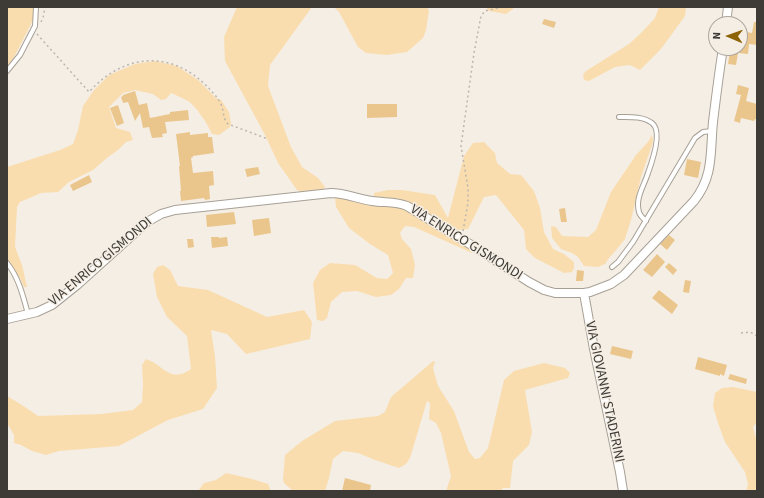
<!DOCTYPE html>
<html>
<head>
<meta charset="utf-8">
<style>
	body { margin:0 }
	#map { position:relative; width:764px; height:498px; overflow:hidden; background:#f5eee4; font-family:"Source Sans 3",sans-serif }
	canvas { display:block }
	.frame { position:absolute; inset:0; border:8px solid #3e3b37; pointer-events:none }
	.north { position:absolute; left:708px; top:16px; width:40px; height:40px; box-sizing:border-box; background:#f5eee4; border:1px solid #aca69f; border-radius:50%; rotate:272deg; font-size:11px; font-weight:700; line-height:16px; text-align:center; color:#3e3b37 }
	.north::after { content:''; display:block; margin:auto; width:14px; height:18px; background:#8e6308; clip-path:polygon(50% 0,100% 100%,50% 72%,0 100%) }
</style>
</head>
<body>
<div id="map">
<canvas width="764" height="498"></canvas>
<div class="frame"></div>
<div class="north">N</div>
</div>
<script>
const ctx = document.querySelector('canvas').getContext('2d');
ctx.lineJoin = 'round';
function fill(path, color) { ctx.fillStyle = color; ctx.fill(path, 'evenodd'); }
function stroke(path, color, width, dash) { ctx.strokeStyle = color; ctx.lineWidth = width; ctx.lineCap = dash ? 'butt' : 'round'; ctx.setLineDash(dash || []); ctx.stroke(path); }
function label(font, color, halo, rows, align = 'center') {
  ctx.font = font + ' "Source Sans 3",sans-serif'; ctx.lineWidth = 3; ctx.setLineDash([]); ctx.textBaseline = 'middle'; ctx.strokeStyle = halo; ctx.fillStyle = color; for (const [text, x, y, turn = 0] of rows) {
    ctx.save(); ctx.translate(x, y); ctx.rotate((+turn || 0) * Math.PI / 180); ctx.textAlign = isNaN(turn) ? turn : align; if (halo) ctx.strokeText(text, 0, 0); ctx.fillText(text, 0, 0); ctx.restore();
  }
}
const green = new Path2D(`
	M7,7H33V20L11,63L7,68Z
	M237,7H312L270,65L268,86L291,147L302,167L318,178L325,187L321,192L304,193L297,190L278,163L265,135L225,61L224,37Z
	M334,7H427L429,11L426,30L423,38L407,52L387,55L366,53L358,47L339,12Z
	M486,7H514L513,9L506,14L489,11Z
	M659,7H686L685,16L661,49L640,70L630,65L615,67L589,81L584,80L583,75L586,71L629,44L641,33L655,18Z
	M155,61L177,66L198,80L216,98L221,100L229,112L231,123L230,127L219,135L212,134C209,126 196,106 188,101C183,98 177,96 171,93L166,99L161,100L153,94L135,90L123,93L109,107L116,128L130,132L133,140L126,142L118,150L108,157L93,170L69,182L58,192L41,193L20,202L17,207L15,247L22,265L27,287H24L20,278L7,259V167L60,150L73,144L78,130L83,106L94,90L109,75L135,64Z
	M652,135L653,142L641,177L631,220L625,239L617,249L609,258L605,264L598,267L584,266L578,257L572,253L561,249L552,238L551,226L556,227L562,236L588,237L596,230L611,192L636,155L648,142Z
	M484,142L495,153L497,163L510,174L521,175L534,191L540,208L544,232L553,249L564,254L574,262V268L572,272L564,273L535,258L526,249L524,230L496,195L484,197L468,229L458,230L400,199L374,197V193L388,190H402L435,195L448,218L464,156L473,143Z
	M335,197L396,206L408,209L474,250L472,253L414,227L405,226L400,233L402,239L411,249L415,265L413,278H406L399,289L391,295L376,297L357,291L342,292L331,302L327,318L323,321L317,320L313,283L320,270L330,263L355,265L377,278L387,279L393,273L388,255L370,244L349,228L336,207Z
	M163,265L170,270L178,286L208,290L267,317L304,310L312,322L310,339L246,354L227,334L211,330L215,356L217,388L203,409L168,420L119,446L59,451L46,455L32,451L21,445L14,443V435L7,423V396L22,405L38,416L101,414L133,410L142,402L143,385L142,365L146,359C164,365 170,384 191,369L187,336L167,317L157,297L153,274L157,267Z
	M433,361L435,362L433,368L438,386L454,411L469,452L475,459L480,458L488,448L504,380L514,371L544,363L565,368L570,373L568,378L525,390L532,432L529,445L513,461L510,488H503L501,491H446L451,476L441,433L436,423L429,419L430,403L427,401L410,458L406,464L399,468L375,460L358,453L343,451L333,459L329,478L325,491H293L284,483L283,479L285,455L302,441L335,421L378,416L385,412L391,397L425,368Z
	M733,387L757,392V422L753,427L755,435L757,440V491H746L748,484L745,472L725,442L718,423L713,406L715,393L722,388Z
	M226,473L252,479L268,484L271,491H198L204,483L216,480Z`);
const building = new Path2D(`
	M544,19L556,22L554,28L542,24Z
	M754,22H757V45L749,44L748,54L738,53L736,65L728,64L730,51H728V48H740V31L752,33Z
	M738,85L749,88L746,101L757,104V119H755L754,121L741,118L740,123L734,121L741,95L736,94Z
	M135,91L139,105L147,103L150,118L170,114V112L188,110L189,120L165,122L167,133L162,134L163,137L152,138L149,127L143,128L140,113L135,121L128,102L123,103L121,97L123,96V95Z
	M367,104H397V117L367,118Z
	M118,105L124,123L117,126L110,108Z
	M190,132V135L208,133V137H212L214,153L193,156V157L191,158L193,173L213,171L214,185L209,186L210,199L205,200L204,198L181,201L180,191H181L179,166H180L176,134Z
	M687,159L701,162L698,178L684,175Z
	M258,167L260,174L247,177L245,169Z
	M89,175L92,182L73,191L70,185Z
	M565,208L567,222H561L559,209Z
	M234,212L236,224L207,227L206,215Z
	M269,218L271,233L254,236L252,220Z
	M669,235L675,240L667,250L660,244Z
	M211,237H219V238L227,237L228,246L212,248Z
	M187,239H193L194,247L188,248Z
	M657,254L665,262L652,277L643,270Z
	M669,263L677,270L673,275L665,267Z
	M577,270L584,271L583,281H576Z
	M685,280L691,281L689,293L683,292Z
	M659,290L678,305L672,314L652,298Z
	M612,346L633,351L631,359L610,354Z
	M698,357L727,365L724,376L720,374V376L695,369Z
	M730,374L747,379L746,384L728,379Z
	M345,478L371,485L370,491H342Z`);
const path = new Path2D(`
	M41,22L43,18L45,7
	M37,34L89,92C127,50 177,50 214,94C217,97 221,103 222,107C224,113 223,119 228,124L268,139
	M463,231L468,203V188L461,146L474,53L481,16L485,11L502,7
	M741,333L750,332L757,336`);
const service = new Path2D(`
	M7,71L20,55L35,26L36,7
	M619,117C629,117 643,116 652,123C663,131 652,162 648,173C644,186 635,198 639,212C640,216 643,218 646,221
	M7,263C19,278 23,296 28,314
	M612,267L618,262L633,242L695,138L703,132L712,131`);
const minor = new Path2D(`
	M726,24L728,7
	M584,293L594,349L620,472L623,491
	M7,319L37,312L52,305L77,285L147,222L161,214L175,210L331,193C345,193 358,199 372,201C384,203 396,201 407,206L478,249L529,282L544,290L555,293H584L590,292L611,284L624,275L694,201C714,176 710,152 713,122C716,97 719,73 723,48`);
const streetNames = [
	["VIA ENRICO GISMONDI",466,243,32],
	["VIA ENRICO GISMONDI",101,262,-40],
	["VIA GIOVANNI STADERINI",604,392,78]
];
fill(green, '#faddaf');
fill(building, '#eac68c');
stroke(service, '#a7a096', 6);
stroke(minor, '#a7a096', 10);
stroke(path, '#bcb6ae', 1.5, [2, 3]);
stroke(service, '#fff', 4);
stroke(minor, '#fff', 8);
label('14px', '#3e3b37', '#f5eee4', streetNames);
</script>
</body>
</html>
